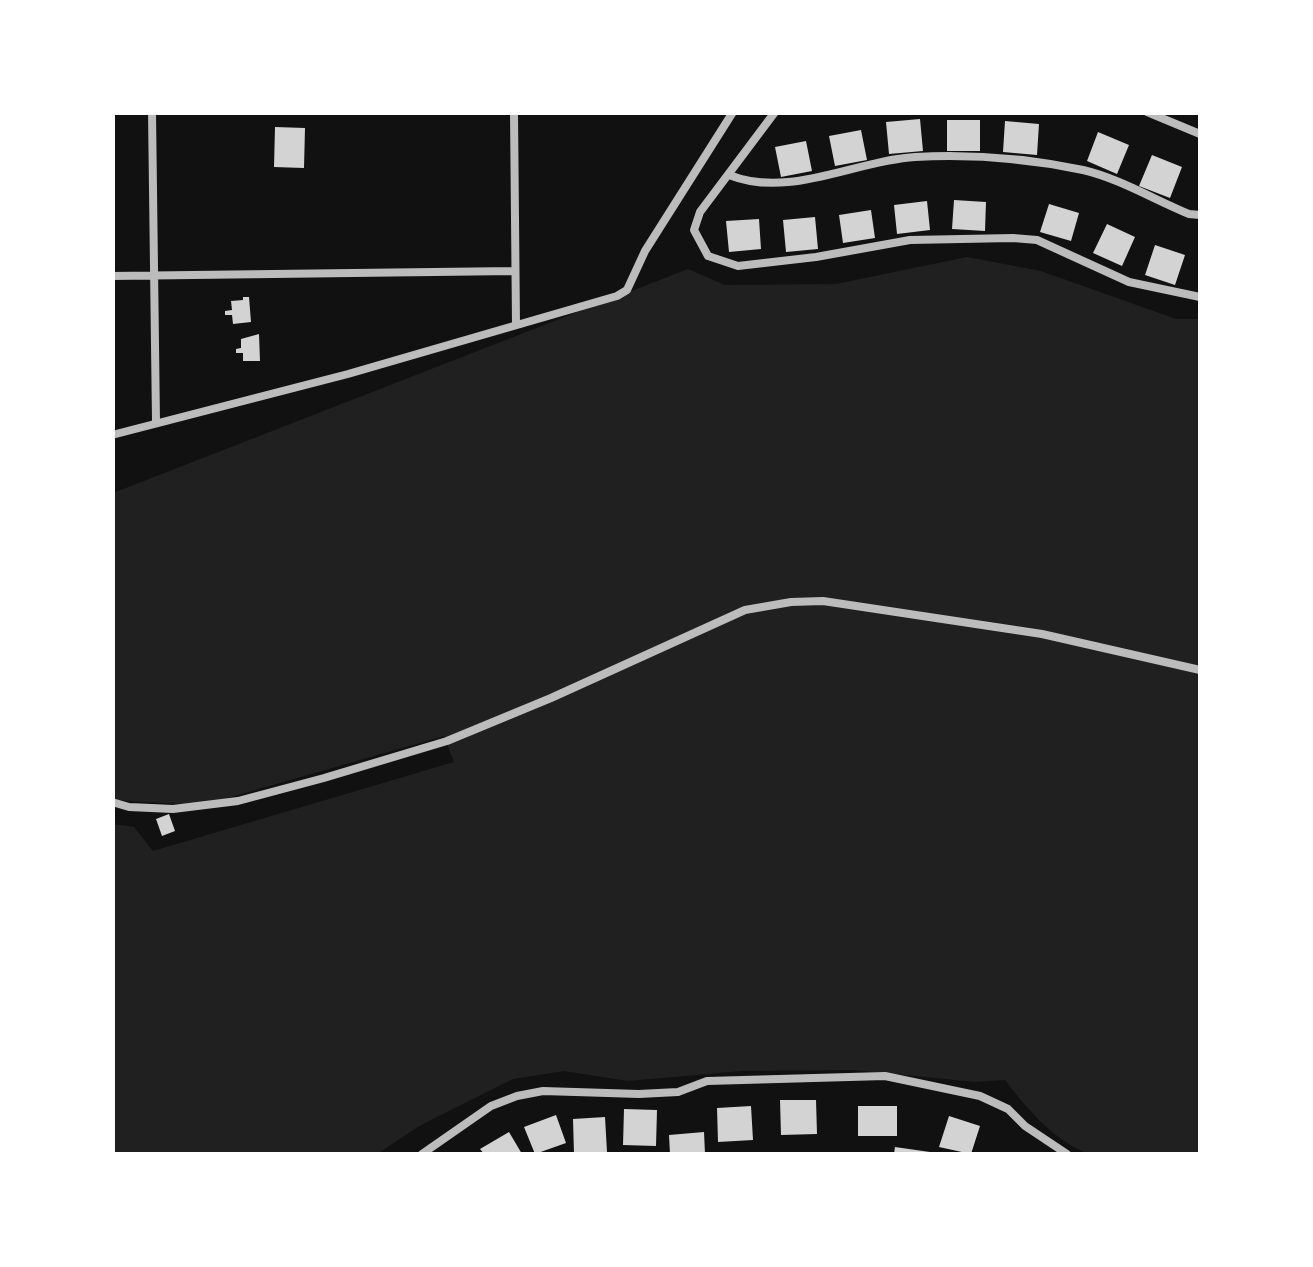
<!DOCTYPE html>
<html>
<head>
<meta charset="utf-8">
<style>
	body { margin:0 }
	#map { position:relative; width:1313px; height:1267px; overflow:hidden; background:#111; font-family:"Noto Sans",sans-serif }
	canvas { display:block }
	.frame { position:absolute; inset:0; border:115px solid #fff; pointer-events:none }
</style>
</head>
<body>
<div id="map">
<canvas width="1313" height="1267"></canvas>
<div class="frame"></div>
</div>
<script>
const ctx = document.querySelector('canvas').getContext('2d');
ctx.lineJoin = 'round';
function fill(path, color) { ctx.fillStyle = color; ctx.fill(path, 'evenodd'); }
function stroke(path, color, width, dash) { ctx.strokeStyle = color; ctx.lineWidth = width; ctx.lineCap = dash ? 'butt' : 'round'; ctx.setLineDash(dash || []); ctx.stroke(path); }
const green = new Path2D(`
	M967,257L1041,271L1176,319H1200V1154H1090C1056,1143 1026,1108 1005,1080L975,1082L853,1070L742,1071L628,1081L564,1071L513,1079L421,1125L377,1154H113V824L134,827L153,851L454,762L444,736L203,805L113,800V493L688,269L725,285L836,284Z`);
const building = new Path2D(`
	M920,119L923,151L889,154L886,122Z
	M947,120H980V151H947Z
	M1005,121L1039,124L1037,155L1003,152Z
	M275,127L305,128L304,168L274,167Z
	M861,130L867,160L835,166L829,136Z
	M1098,132L1129,145L1117,174L1087,161Z
	M806,141L812,171L781,177L775,147Z
	M1152,155L1182,167L1170,198L1139,186Z
	M954,200L986,202L985,231L952,229Z
	M927,201L930,230L897,234L894,205Z
	M1049,204L1079,213L1071,241L1040,232Z
	M871,210L875,238L843,243L839,215Z
	M815,217L818,249L786,252L783,220Z
	M759,219L761,249L729,252L726,221Z
	M1107,224L1135,237L1122,266L1093,253Z
	M1155,245L1185,255L1175,285L1145,275Z
	M243,297H249L251,322L233,324L232,315H225V311L232,310L231,301L243,300Z
	M259,334L260,361H243V353H236V349L241,348V339Z
	M169,814L175,831L162,836L156,819Z
	M780,1100H816L817,1134L781,1135Z
	M751,1106L753,1140L718,1142L717,1108Z
	M858,1106H897V1136H858Z
	M624,1109L657,1110L656,1146L623,1145Z
	M556,1115L566,1143L535,1154L524,1127Z
	M949,1116L980,1126L971,1154L939,1147Z
	M605,1117L607,1152L574,1154L573,1119Z
	M509,1132L522,1154H484L480,1149Z
	M704,1132L705,1154H670L669,1135Z
	M895,1147L930,1152V1154H894Z`);
const minor = new Path2D(`
	M152,112L156,422
	M514,112L516,325
	M775,112L700,212L694,230L708,256L738,266L816,257L910,240L1013,238L1037,240L1129,282L1200,297
	M1147,112L1200,134
	M729,175C789,199 853,161 915,157C969,154 1030,159 1083,170C1118,178 1155,200 1189,214L1200,215
	M112,276L514,271
	M112,435L348,374L617,296L627,290L645,251L733,112
	M112,802L129,807L173,809L238,801L324,778L447,741L551,698L745,610L791,602L823,601L1042,634L1200,670
	M422,1154L491,1106L517,1096L543,1091L639,1094L678,1092L707,1081L885,1076L980,1096L1008,1109L1025,1126L1067,1154`);
fill(green, '#202020');
fill(building, '#d3d3d3');
stroke(minor, '#bcbcbc', 8);
</script>
</body>
</html>
